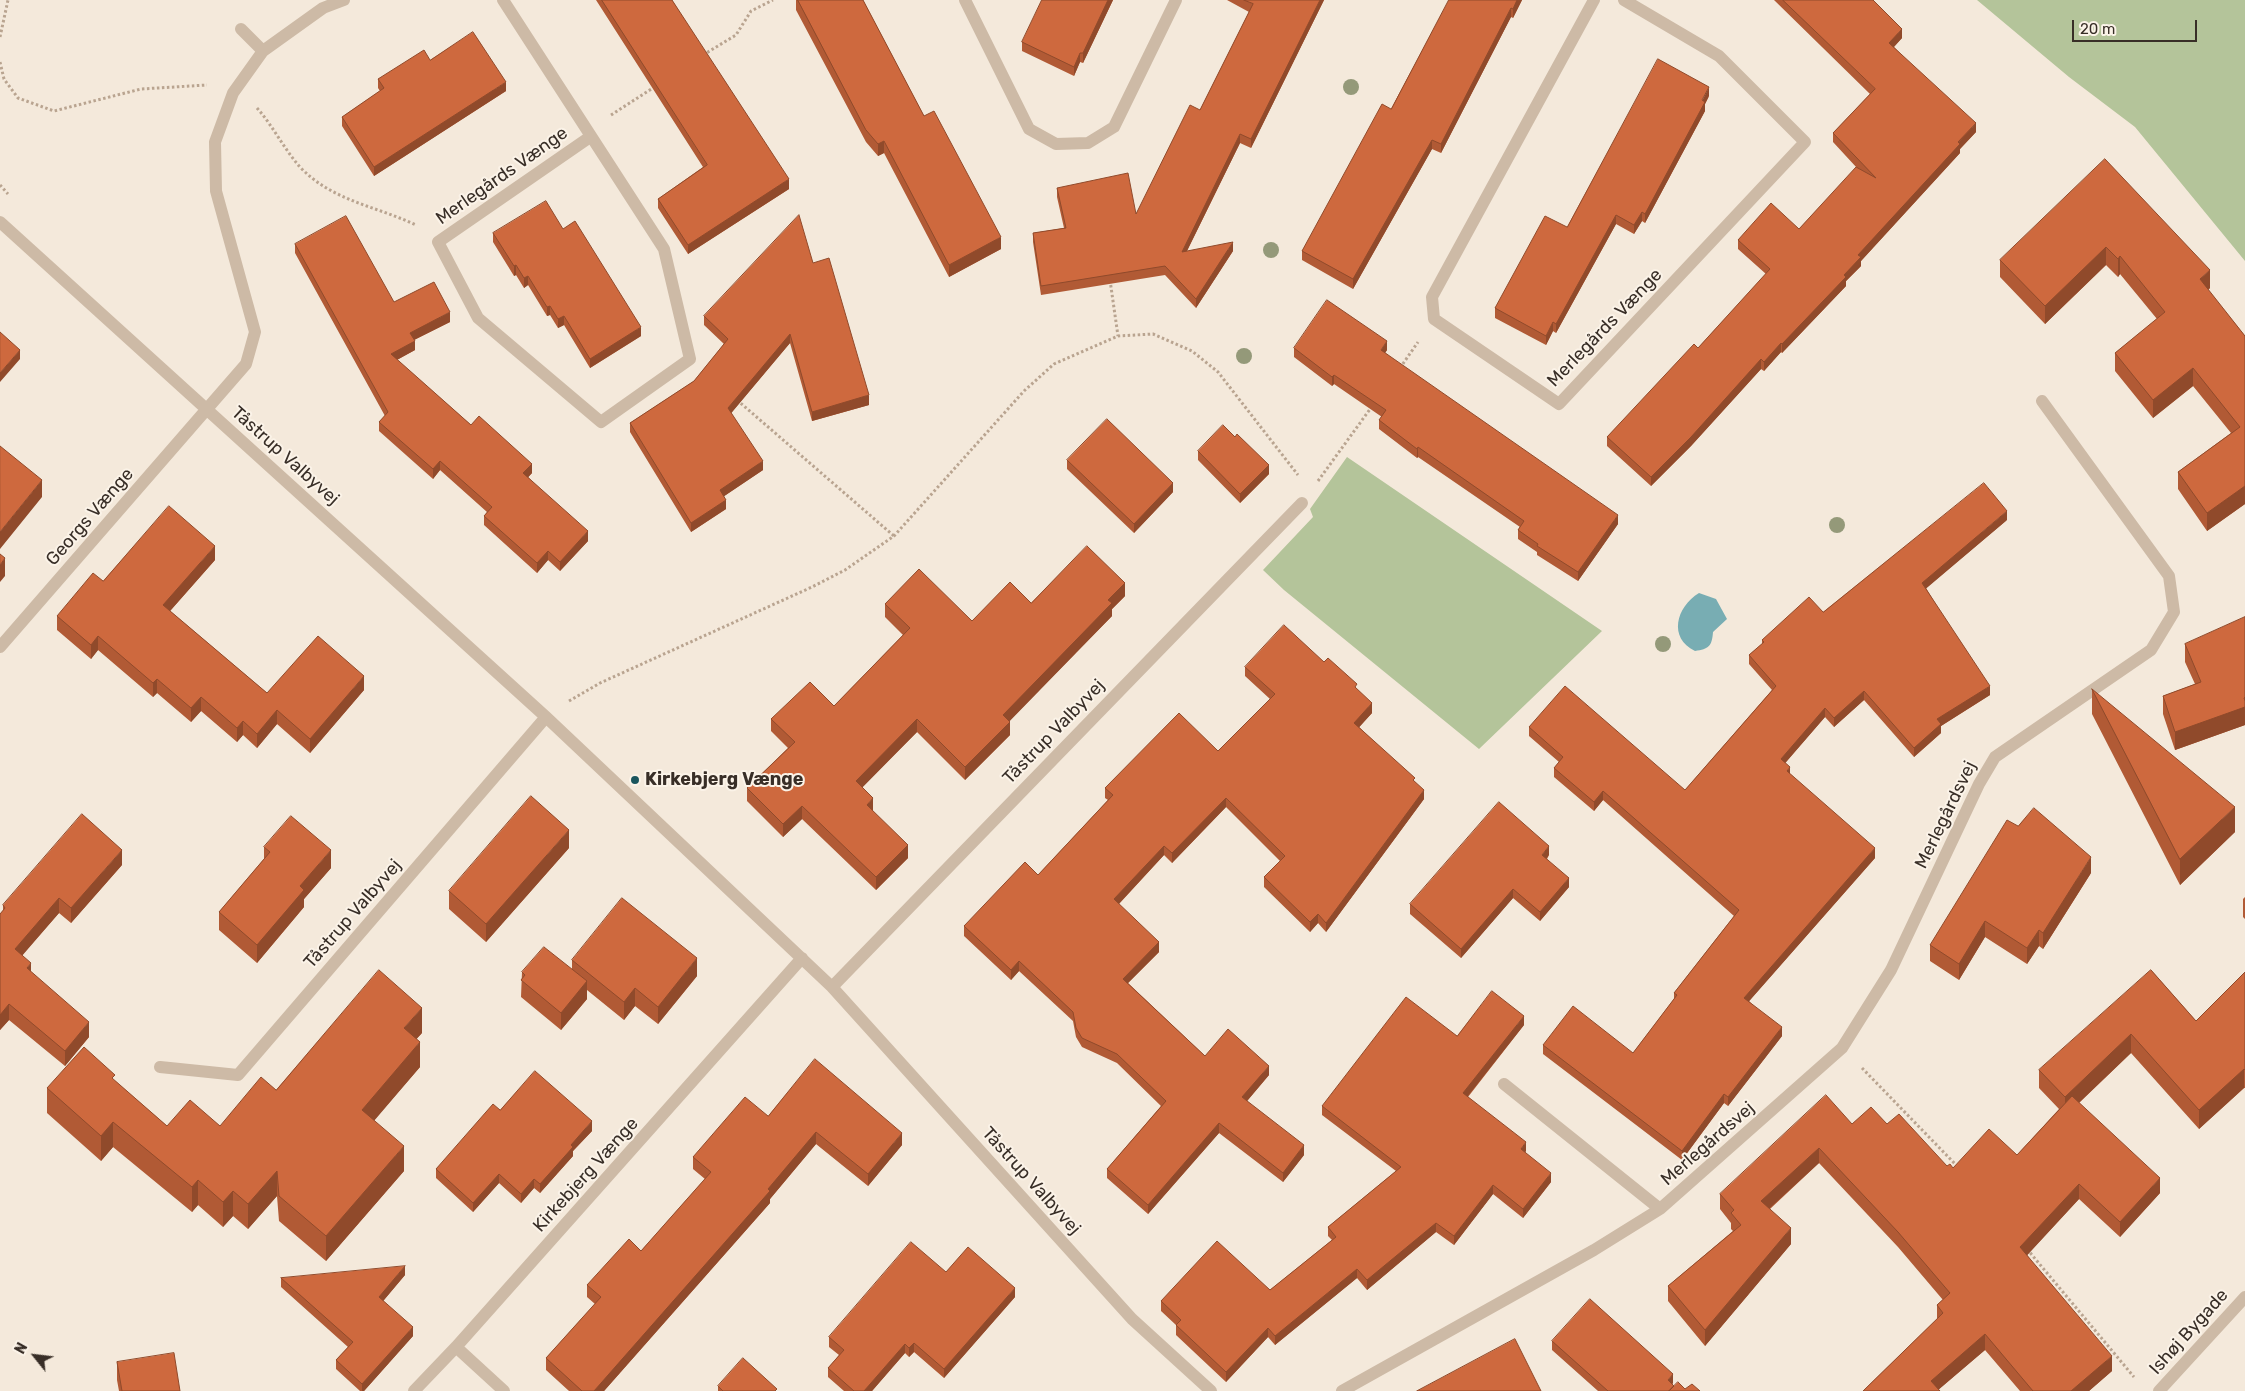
<!DOCTYPE html>
<html>
<head>
<meta charset="utf-8">
<style>
	body { margin:0 }
	#map { position:relative; width:2245px; height:1391px; overflow:hidden; background:#f4e9db; font-family:Rubik,sans-serif }
	canvas { display:block }
	.north { position:absolute; left:10px; top:1331px; width:50px; height:50px; -webkit-text-stroke:4px #fbf3e8; paint-order:stroke; rotate:299deg; font-size:14px; font-weight:700; line-height:20px; text-align:center; color:#382e27 }
	.north::after { content:''; display:block; margin:auto; width:18px; height:22px; background:#382e27; clip-path:polygon(50% 0,100% 100%,50% 72%,0 100%) }
	.scale { position:absolute; left:2072px; top:20px; width:125px; height:22px; box-sizing:border-box; border:2px solid #382e27; border-top:0; padding-left:6px; font-size:15px; line-height:18px; white-space:nowrap; color:#382e27; -webkit-text-stroke:4px #fbf3e8; paint-order:stroke }
</style>
</head>
<body>
<div id="map">
<canvas width="2245" height="1391"></canvas>
<div class="north">N</div>
<div class="scale">20 m</div>
</div>
<script>
const ctx = document.querySelector('canvas').getContext('2d');
ctx.lineJoin = 'round';
function fill(path, color) { ctx.fillStyle = color; ctx.fill(path, 'evenodd'); }
function stroke(path, color, width, dash) { ctx.strokeStyle = color; ctx.lineWidth = width; ctx.lineCap = dash ? 'butt' : 'round'; ctx.setLineDash(dash || []); ctx.stroke(path); }
function label(font, color, halo, rows, align = 'center') {
  ctx.font = font + ' Rubik,sans-serif'; ctx.lineWidth = 4; ctx.setLineDash([]); ctx.textBaseline = 'middle'; ctx.strokeStyle = halo; ctx.fillStyle = color; for (const [text, x, y, turn = 0] of rows) {
    ctx.save(); ctx.translate(x, y); ctx.rotate((+turn || 0) * Math.PI / 180); ctx.textAlign = isNaN(turn) ? turn : align; if (halo) ctx.strokeText(text, 0, 0); ctx.fillText(text, 0, 0); ctx.restore();
  }
}
const green = new Path2D(`
	M1977,0H2245V261L2135,127L2069,77Z
	M1347,457L1602,631L1479,749L1284,590L1263,570L1313,517L1310,509Z`);
const water = new Path2D(`
	M1699,593L1716,599L1727,619L1713,632C1712,646 1709,649 1695,651C1668,638 1676,607 1699,593Z`);
const path = new Path2D(`
	M0,37L8,0
	M703,55L736,35L751,11L773,0
	M0,62L4,79L18,98L54,111L141,89L207,85
	M257,108C273,126 284,149 300,167C332,201 376,206 416,225
	M611,115L656,86
	M0,185L8,194
	M1110,280L1118,336
	M1400,368L1418,342
	M737,400L894,536
	M1318,481L1373,405
	M569,701L600,683L812,587L845,570L894,536L1024,391L1054,364L1118,336L1153,334L1192,351L1218,372L1298,475
	M1862,1068L1959,1168
	M2027,1249L2134,1377`);
const minor = new Path2D(`
	M503,0L664,249L690,359L601,422L478,318L438,242L590,137
	M965,0L1029,129L1056,144L1088,143L1114,127L1176,0
	M1594,0L1432,297L1434,319L1559,404L1805,142L1719,56L1624,0
	M241,29L263,51
	M0,222L546,717L832,987L1132,1319L1211,1391
	M0,647L246,364L255,332L216,191L215,142L233,93L263,51L323,8L344,0
	M832,987L1302,503
	M160,1067L238,1075L546,717
	M1504,1084L1660,1209
	M456,1347L504,1391
	M414,1391L456,1347L802,958
	M1342,1391L1594,1250L1660,1209L1842,1048L1891,970L1979,784L1995,757L2151,650L2174,612L2169,576L2042,401
	M2159,1391L2245,1297`);
const trees = [
	[1351,87],
	[1271,250],
	[1244,356],
	[1837,525],
	[1663,644]
];
const wall = new Path2D(`
	M596,0H672L789,189L688,254L658,208V199L703,167Z
	M796,0H863L924,116L1001,249L949,277L884,153L878,156L866,142L796,10Z
	M1042,0H1113L1083,63L1080,62L1074,76L1022,51V42Z
	M1227,0H1324L1251,148L1240,143L1187,251H1233L1196,308L1165,275L1041,295L1033,242V233L1064,228L1057,197V188L1136,214L1200,110L1249,12Z
	M1449,0H1522L1513,18L1511,17L1441,153L1432,149L1353,289L1302,260V251L1391,109Z
	M1774,0H1873L1902,38L1894,47L1976,132L1960,149V153L1861,261V266L1846,281V286L1782,353L1781,352L1764,371L1761,369L1691,446L1651,486L1607,446V437L1698,348L1766,274L1738,249V240L1799,229L1857,168L1833,142V133L1870,94Z
	M378,79L506,91L374,176L342,126V117L380,91L378,88Z
	M1709,96L1705,104V111L1645,223L1642,221L1634,234L1616,224L1556,333L1553,331L1546,345L1495,318V308L1567,227Z
	M2105,159L2210,288L2208,290L2245,336V504L2207,531L2178,489V472L2231,433L2193,386L2153,418L2115,371V353L2157,319L2120,274L2118,277L2106,265L2045,324L2000,277V260Z
	M563,229L641,336L590,368L564,325L558,328L550,315L547,316L528,285L524,288L516,275L514,276L493,242V233Z
	M295,244L394,302L450,322L414,340L415,350L397,360L471,425L532,473L528,477L588,541L560,571L548,560L537,573L484,525V516L487,512L440,470L433,479L379,431V422L385,416L295,253Z
	M813,263L869,405L812,421L790,343L731,413L763,470L724,496L726,509L691,532L630,432V423L694,381L724,344L704,325V316Z
	M1294,348L1387,350L1385,353L1618,524L1578,581L1537,555V552L1518,539V530L1520,527L1418,457L1417,458L1379,429V420L1382,417L1334,384L1332,386L1294,357Z
	M1235,437L1269,474L1240,503L1198,460V451Z
	M1067,460L1173,492L1134,533L1067,469Z
	M2007,520L1926,588L1990,695L1941,726V733L1914,757L1864,700L1834,727L1825,717L1785,763L1790,774L1875,858L1749,1001L1782,1036L1728,1106L1724,1103L1682,1160L1543,1054V1045L1633,1053L1674,999V993L1734,916L1603,800L1594,811L1554,777V768L1559,762L1529,736V727L1685,790L1772,690L1749,664V655L1762,644V640L1823,612Z
	M215,560L170,611L267,693L364,690L310,753L277,724L257,748L243,735L237,742L201,711L191,722L157,693L153,697L98,650L91,659L57,630V616L103,581Z
	M1125,596L1112,609V616L1009,721L1010,735L965,780L917,732L862,787L873,811L908,858L876,890L802,819L783,837L747,801V788L788,748L771,731V719L834,706L903,635L885,617V604L972,621L1031,603Z
	M2245,617V725L2175,750L2163,714V696L2195,684L2185,662V644Z
	M1324,662L1357,689L1372,713L1359,727L1415,782L1424,799L1326,932L1318,923L1310,932L1264,887V877L1280,861L1226,807L1172,863L1164,855L1119,904L1159,952L1128,983L1205,1056L1269,1075L1247,1101L1304,1155L1283,1182L1219,1133L1148,1214L1107,1178V1169L1161,1106L1117,1063L1082,1047L1076,1037L1073,1021L1019,971L1011,980L964,936V926L1038,875L1108,800L1105,798V788L1218,751L1270,699L1245,676V667Z
	M2092,689L2235,832L2180,885L2092,714Z
	M264,847L331,868L304,899V907L257,963L219,930V912L264,859Z
	M569,848L486,942L449,909V891Z
	M1549,855L1547,859L1569,887L1540,921L1513,898L1461,958L1410,914V904Z
	M122,865L71,923L59,913L22,955L31,973L89,1037L65,1066L9,1020L0,1030V914L3,911V905Z
	M2091,873L2043,949L2039,946L2027,964L1985,937L1959,980L1930,961V945Z
	M2245,897V919L2243,917V899Z
	M572,960L697,976L658,1024L635,1006L624,1020L587,990V999L561,1030L521,997L522,972L572,970Z
	M2151,970L2196,1021L2245,972V1088H2244L2199,1129L2131,1053L2079,1103L2160,1193L2120,1237L2079,1199L2027,1255L2112,1371L2089,1391H2020L1985,1350L1939,1389L1863,1391L1937,1319V1305L1943,1300L1898,1247L1819,1163L1770,1209L1791,1244L1705,1346L1668,1301V1286L1733,1231L1731,1229V1223L1720,1209V1194L1852,1124H1887L1947,1166L1953,1168L2017,1155L2059,1109L2039,1088V1070Z
	M1524,1025L1468,1097L1526,1151L1525,1152L1551,1182L1523,1218L1493,1194L1454,1245L1436,1232L1367,1290L1357,1278L1275,1345L1268,1337L1226,1382L1176,1335V1325L1161,1311V1301L1270,1290L1332,1240L1328,1236V1227L1396,1171L1322,1115V1106L1457,1036Z
	M422,1033L416,1039L420,1067L374,1120L404,1171L326,1261L279,1221L277,1196L248,1229L233,1216L223,1227L198,1205L192,1212L113,1147L101,1161L47,1113V1088L115,1081L167,1126H220L276,1090Z
	M500,1110L592,1131L573,1151V1156L540,1193L534,1188L521,1203L499,1183L473,1212L436,1178V1169Z
	M768,1116L902,1145L868,1186L816,1144L770,1199V1203L604,1391H569L546,1370V1358L595,1304L587,1297V1285L641,1251L705,1179L693,1169V1157Z
	M946,1272L1015,1297L944,1378L914,1352L909,1357L905,1353L872,1391H844L828,1377V1368L839,1355L829,1347V1337Z
	M405,1275L383,1301L413,1336L364,1391H360L336,1369V1360L348,1347L281,1287V1278Z
	M1552,1341L1673,1383L1672,1384L1674,1386L1685,1389L1700,1391H1598L1552,1350Z
	M117,1362L180,1391H119L117,1380Z
	M718,1386L777,1391H718Z`);
const shadedWall = new Path2D(`
	M1108,0H1113L1083,63V53Z
	M1320,0H1324L1251,148V139Z
	M1517,0H1522L1513,18V9Z
	M1511,8V17L1441,153V144Z
	M1902,29V38L1889,52V43Z
	M1080,53V62L1074,76V67Z
	M506,82V91L374,176V167Z
	M1709,87V96L1705,104V111L1645,223V214Z
	M1976,123V132L1960,149V153L1861,261V266L1846,281V286L1782,353V344L1844,275L1858,255Z
	M1240,134V143L1182,261V252Z
	M1432,140V149L1353,289V279Z
	M884,141V153L878,156V144Z
	M789,179V189L688,254V245Z
	M1642,212V221L1634,234V225Z
	M1616,215V224L1556,333V324Z
	M1001,237V249L949,277V265Z
	M1233,242V251L1196,308V299Z
	M2106,247V265L2045,324V306Z
	M2120,256V274L2118,277V259Z
	M516,265V275L514,276V266Z
	M2210,270V288L2200,297V279Z
	M528,276V285L524,288V278Z
	M550,306V315L547,316V307Z
	M450,312V322L410,342V333Z
	M564,316V325L558,328V319Z
	M1553,322V331L1546,345V336Z
	M641,327V336L590,368V359Z
	M790,334V343L728,417V408Z
	M415,341V350L391,363V354Z
	M1387,341V350L1381,359V350Z
	M1781,343V352L1764,371V362Z
	M20,350V359L0,382V373Z
	M1761,359V369L1691,446L1651,486V477Z
	M2193,368V386L2153,418V400Z
	M1334,375V384L1332,386V377Z
	M869,395V405L812,421V412Z
	M1418,447V457L1417,458V449Z
	M440,461V470L433,479V469Z
	M763,461V470L720,499V490Z
	M532,464V473L523,483V473Z
	M1269,465V474L1240,503V494Z
	M42,480V497L0,549V532Z
	M1173,483V492L1134,533V524Z
	M2245,486V504L2207,531V513Z
	M726,500V509L691,532V523Z
	M2007,511V520L1922,592V583Z
	M1618,515V524L1578,581V572Z
	M588,531V541L560,571V562Z
	M215,546V560L163,619V605Z
	M548,551V560L537,573V563Z
	M5,558V576L0,582V565Z
	M1125,583V596L1112,609V616L1003,728V715L1108,600Z
	M98,636V650L91,659V645Z
	M364,676V690L310,753V739Z
	M157,679V693L153,697V683Z
	M1990,686V695L1941,726V733L1914,757V748L1937,719Z
	M1864,691V700L1834,727V718Z
	M201,697V711L191,722V708Z
	M2245,697V725L2175,750V732Z
	M1372,703V713L1354,733V723Z
	M1825,708V717L1781,768V759Z
	M277,710V724L257,748V734Z
	M917,719V732L856,794V781Z
	M243,721V735L237,742V728Z
	M1010,722V735L965,780V767Z
	M1790,767V776L1787,771Z
	M1424,790V799L1326,932V923Z
	M1603,791V800L1594,811V802Z
	M873,798V811L867,805Z
	M1226,798V807L1172,863V853Z
	M802,806V819L783,837V824Z
	M2235,807V832L2180,885V859Z
	M569,830V848L486,942V924Z
	M908,845V858L876,890V877Z
	M1164,846V855L1114,909V899Z
	M1549,846V855L1542,864V855Z
	M1875,848V858L1744,1007V998Z
	M122,850V865L71,923V908Z
	M331,850V868L304,899V907L257,963V945L300,886Z
	M2091,857V873L2043,949V933Z
	M1569,878V887L1540,921V912Z
	M1513,889V898L1461,958V949Z
	M59,898V913L15,964V949Z
	M1318,914V923L1310,932V922Z
	M1985,921V937L1959,980V964Z
	M2039,930V946L2027,964V948Z
	M1159,942V952L1123,988V979Z
	M697,958V976L658,1024V1007Z
	M1019,961V971L1011,980V970Z
	M31,963V978L27,968Z
	M587,981V999L561,1030V1013Z
	M635,988V1006L624,1020V1002Z
	M9,1004V1020L0,1030V1015Z
	M422,1008V1033L404,1053V1028Z
	M1524,1016V1025L1463,1102V1093Z
	M89,1022V1037L65,1066V1051Z
	M1782,1027V1036L1728,1106V1097Z
	M2131,1034V1053L2065,1116V1097Z
	M420,1042V1067L362,1135V1110Z
	M1269,1066V1075L1242,1107V1097Z
	M2244,1069V1088L2199,1129V1110Z
	M1724,1094V1103L1682,1160V1151Z
	M592,1121V1131L573,1151V1156L540,1193V1184L571,1145Z
	M113,1122V1147L101,1161V1136Z
	M1219,1123V1133L1148,1214V1205Z
	M816,1132V1144L770,1199V1203L604,1391H594Z
	M902,1133V1145L868,1186V1174Z
	M1526,1142V1151L1521,1158V1149Z
	M1304,1145V1155L1283,1182V1173Z
	M404,1146V1171L326,1261V1236Z
	M1819,1148V1163L1761,1216V1201Z
	M277,1171V1196L248,1229V1204Z
	M1551,1173V1182L1523,1218V1209Z
	M499,1174V1183L473,1212V1203Z
	M2160,1178V1193L2120,1237V1222Z
	M534,1179V1188L521,1203V1194Z
	M198,1180V1205L192,1212V1187Z
	M2079,1184V1199L2020,1263V1247Z
	M1493,1185V1194L1454,1245V1236Z
	M233,1191V1216L223,1227V1202Z
	M1436,1223V1232L1367,1290V1280Z
	M1791,1228V1244L1705,1346V1330Z
	M405,1266V1275L379,1306V1297Z
	M1357,1269V1278L1275,1345V1336Z
	M1015,1288V1297L944,1378V1369Z
	M413,1327V1336L364,1391H362V1384Z
	M1268,1328V1337L1226,1382V1372Z
	M1985,1334V1350L1937,1391L1931,1381Z
	M914,1343V1352L909,1357V1348Z
	M905,1344V1353L872,1391H864Z
	M2112,1356V1371L2089,1391H2071Z
	M1673,1374V1383L1668,1389V1380Z`);
const building = new Path2D(`
	M602,0H672L789,179L688,245L658,199L707,165Z
	M798,0H863L924,116L934,111L1001,237L949,265L884,141L878,144L866,130Z
	M1042,0H1108L1083,53H1080L1074,67L1022,42Z
	M1244,0H1320L1251,139L1240,134L1182,252L1233,242L1196,299L1165,266L1041,286L1033,233L1066,228L1057,188L1128,173L1136,214L1190,105L1200,110L1253,4Z
	M1449,0H1517L1513,9L1511,8L1441,144L1432,140L1353,279L1302,251L1382,104L1391,109Z
	M1783,0H1873L1902,29L1889,43L1976,123L1958,142L1960,144L1858,255L1861,257L1844,275L1846,277L1782,344L1781,343L1764,362L1761,359L1691,437L1651,477L1607,437L1694,344L1698,348L1770,269L1738,240L1771,203L1799,229L1856,167L1876,178L1833,133L1875,89Z
	M473,32L506,82L374,167L342,117L384,88L378,79L424,50L430,60Z
	M1658,59L1709,87L1702,100L1705,102L1645,214L1642,212L1634,225L1616,215L1556,324L1553,322L1546,336L1495,308L1545,216L1567,227Z
	M2105,159L2210,270L2200,279L2245,336V486L2207,513L2178,472L2240,427L2193,368L2153,400L2115,353L2165,312L2120,256L2118,259L2106,247L2045,306L2000,260Z
	M546,201L563,229L575,221L641,327L590,359L564,316L558,319L550,306L547,307L528,276L524,278L516,265L514,266L493,233Z
	M799,215L813,263L829,258L869,395L812,412L790,334L728,408L763,461L720,490L726,500L691,523L630,423L694,381L728,339L704,316Z
	M346,216L394,302L434,282L450,312L410,333L415,341L391,354L471,425L479,416L532,464L523,473L588,531L560,562L548,551L537,563L484,516L492,507L440,461L433,469L379,422L388,412L295,244Z
	M1327,300L1387,341L1381,350L1618,515L1578,572L1537,546L1538,544L1518,530L1524,521L1418,447L1417,449L1379,420L1386,410L1334,375L1332,377L1294,348Z
	M0,332L20,350L0,373Z
	M1107,419L1173,483L1134,524L1067,460Z
	M1223,425L1235,437L1237,434L1269,465L1240,494L1198,451Z
	M0,446L42,480L0,532Z
	M1984,483L2007,511L1922,583L1990,686L1937,719L1941,724L1914,748L1864,691L1834,718L1825,708L1781,759L1790,767L1787,771L1875,848L1744,998L1782,1027L1728,1097L1724,1094L1682,1151L1543,1045L1573,1006L1633,1053L1677,995L1674,993L1739,910L1603,791L1594,802L1554,768L1563,757L1529,727L1565,686L1685,790L1776,686L1749,655L1764,642L1762,640L1809,597L1823,612Z
	M169,506L215,546L163,605L267,693L318,636L364,676L310,739L277,710L257,734L243,721L237,728L201,697L191,708L157,679L153,683L98,636L91,645L57,616L93,573L103,581Z
	M1087,546L1125,583L1108,600L1112,603L1003,715L1010,722L965,767L917,719L856,781L873,798L867,805L908,845L876,877L802,806L783,824L747,788L795,742L771,719L810,682L834,706L910,628L885,604L919,569L972,621L1010,582L1031,603Z
	M0,554L5,558L0,565Z
	M2245,617V697L2244,698L2245,701V707L2175,732L2163,696L2201,682L2185,644Z
	M1284,625L1324,662L1328,658L1357,684L1355,687L1372,703L1354,723L1415,778L1413,780L1424,790L1326,923L1318,914L1310,922L1264,877L1285,856L1226,798L1172,853L1164,846L1114,899L1159,942L1123,979L1205,1056L1228,1029L1269,1066L1242,1097L1304,1145L1283,1173L1219,1123L1148,1205L1107,1169L1166,1101L1117,1054L1082,1038L1076,1028L1073,1012L1019,961L1011,970L964,926L1025,862L1038,875L1113,795L1105,788L1179,713L1218,751L1275,694L1245,667Z
	M2092,689L2235,807L2180,859Z
	M531,796L569,830L486,924L449,891Z
	M1499,802L1549,846L1542,855L1569,878L1540,912L1513,889L1461,949L1410,904Z
	M2034,808L2091,857L2043,933L2039,930L2027,948L1985,921L1959,964L1930,945L2007,820L2018,826Z
	M82,814L122,850L71,908L59,898L15,949L31,963L27,968L89,1022L65,1051L9,1004L0,1015V914L5,908L3,905Z
	M291,816L331,850L300,886L304,890L257,945L219,912L270,852L264,847Z
	M622,898L697,958L658,1007L635,988L624,1002L572,960Z
	M544,947L587,981L561,1013L521,980L525,975L522,972Z
	M379,970L422,1008L404,1028L420,1042L362,1110L404,1146L326,1236L279,1196L277,1171L248,1204L233,1191L223,1202L198,1180L192,1187L113,1122L101,1136L47,1088L84,1047L115,1075L112,1078L167,1126L190,1100L220,1126L261,1077L276,1090Z
	M2151,970L2196,1021L2245,972V1070L2244,1069L2199,1110L2131,1034L2065,1097L2039,1070Z
	M1492,991L1524,1016L1463,1093L1526,1142L1521,1149L1551,1173L1523,1209L1493,1185L1454,1236L1436,1223L1367,1280L1357,1269L1275,1336L1268,1328L1226,1372L1176,1325L1181,1320L1161,1301L1217,1241L1270,1290L1336,1237L1328,1227L1401,1167L1322,1106L1406,997L1457,1036Z
	M815,1059L902,1133L868,1174L816,1132L768,1189L770,1191L594,1391H582L546,1358L601,1297L587,1285L629,1239L641,1251L711,1172L693,1157L745,1097L768,1116Z
	M535,1071L592,1121L571,1145L573,1147L540,1184L534,1179L521,1194L499,1174L473,1203L436,1169L493,1104L500,1110Z
	M1826,1095L1852,1124L1871,1107L1887,1124L1899,1114L1947,1166L1950,1164L1953,1168L1989,1129L2017,1155L2072,1096L2160,1178L2120,1222L2079,1184L2020,1247L2112,1356L2071,1391H2033L1985,1334L1931,1381L1940,1391H1863L1943,1313L1937,1305L1950,1293L1898,1232L1819,1148L1761,1201L1791,1228L1705,1330L1668,1286L1741,1225L1731,1213L1734,1210L1720,1194Z
	M911,1242L946,1272L968,1247L1015,1288L944,1369L914,1343L909,1348L905,1344L864,1391H854L828,1368L844,1350L829,1337Z
	M405,1266L379,1297L413,1327L362,1384L336,1360L353,1342L281,1278Z
	M1590,1299L1673,1374L1668,1380L1674,1386L1669,1391H1608L1552,1341Z
	M1515,1339L1541,1391H1417Z
	M174,1353L180,1391H122L117,1362Z
	M743,1358L777,1389L775,1391H723L718,1386Z
	M1678,1382L1685,1389L1692,1384L1700,1391H1669Z`);
const markers = [
	[635,780,5,"#1a555d"]
];
const streetNames = [
	["Merlegårds Vænge",502,176,-35],
	["Merlegårds Vænge",1605,328,-46],
	["Tåstrup Valbyvej",285,456,42],
	["Georgs Vænge",90,517,-49],
	["Tåstrup Valbyvej",1054,732,-46],
	["Merlegårdsvej",1946,815,-64],
	["Tåstrup Valbyvej",353,914,-49],
	["Merlegårdsvej",1708,1144,-41],
	["Kirkebjerg Vænge",586,1175,-48],
	["Tåstrup Valbyvej",1031,1181,48],
	["Ishøj Bygade",2189,1332,-48]
];
const poiNames = [
	["Kirkebjerg Vænge",645,780]
];
fill(green, '#b4c49a');
fill(water, '#78adb3');
stroke(path, '#b9a490', 3, [2.5, 2.5]);
stroke(minor, '#cdbaa6', 12);
ctx.fillStyle = '#949979';
for (const [x, y] of trees) { ctx.beginPath(); ctx.arc(x, y, 8, 0, 2 * Math.PI); ctx.fill(); }
fill(wall, '#b15a35');
fill(shadedWall, '#904a2b');
fill(building, '#ce693e');
stroke(building, '#904a2b', 1);
for (const [x, y, r, color] of markers) { const dot = new Path2D(); dot.arc(x, y, r, 0, 2 * Math.PI); ctx.fillStyle = color; ctx.fill(dot); stroke(dot, '#fbf3e8', 2); }
label('18px', '#382e27', '#fbf3e8', streetNames);
label('bold 18px', '#382e27', '#fbf3e8', poiNames, 'left');
</script>
</body>
</html>
